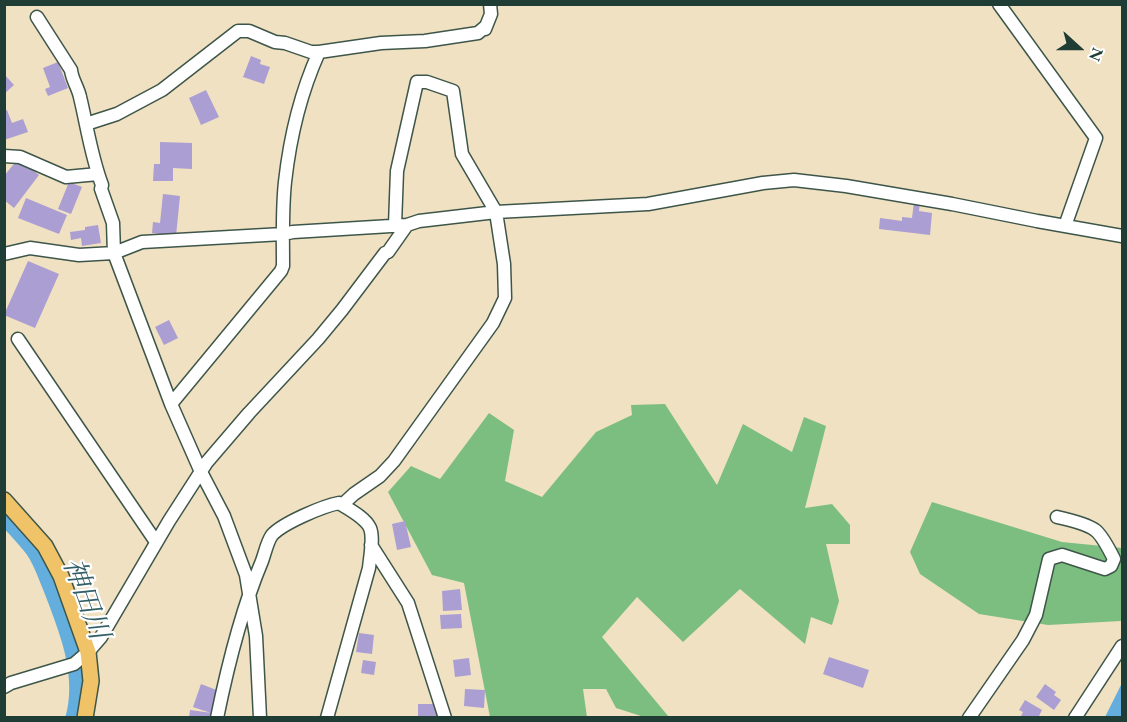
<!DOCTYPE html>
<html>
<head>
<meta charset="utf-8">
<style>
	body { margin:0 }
	#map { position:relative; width:1127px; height:722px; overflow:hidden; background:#f0e1c2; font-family:"EB Garamond",serif }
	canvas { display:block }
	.frame { position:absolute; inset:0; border:6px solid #1f3d34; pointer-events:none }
	.north { position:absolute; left:1049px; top:18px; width:60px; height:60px; -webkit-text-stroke:4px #fff; paint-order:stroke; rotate:111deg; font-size:16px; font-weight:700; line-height:24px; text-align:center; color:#1f3d34 }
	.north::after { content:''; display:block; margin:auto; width:21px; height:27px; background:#1f3d34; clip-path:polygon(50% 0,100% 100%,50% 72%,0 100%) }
</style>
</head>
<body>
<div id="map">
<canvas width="1127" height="722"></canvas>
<div class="frame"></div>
<div class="north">N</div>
</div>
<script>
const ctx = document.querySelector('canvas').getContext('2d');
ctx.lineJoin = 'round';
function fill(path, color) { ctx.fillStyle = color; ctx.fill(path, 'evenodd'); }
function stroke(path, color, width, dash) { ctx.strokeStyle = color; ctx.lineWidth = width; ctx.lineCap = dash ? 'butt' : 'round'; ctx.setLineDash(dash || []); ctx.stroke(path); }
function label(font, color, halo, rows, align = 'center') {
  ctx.font = font + ' "EB Garamond","Noto Serif JP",serif'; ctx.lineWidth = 4.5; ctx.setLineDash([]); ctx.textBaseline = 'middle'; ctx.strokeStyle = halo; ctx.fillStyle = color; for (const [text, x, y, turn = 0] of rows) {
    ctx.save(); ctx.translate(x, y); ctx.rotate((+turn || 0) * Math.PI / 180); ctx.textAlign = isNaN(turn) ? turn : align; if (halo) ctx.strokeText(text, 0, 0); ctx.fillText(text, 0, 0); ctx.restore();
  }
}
const forest = new Path2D(`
	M665,404L717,485L743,424L792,452L804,417L826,426L805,508L832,504L850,525V544H826L839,601L832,625L811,617L805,644L740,589L683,642L637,597L602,637L669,717H641V716L616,708L606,689H583L587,717H490L464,583L432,575L388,492L411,466L440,479L489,413L514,430L505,481L542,497L596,432L632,415L631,405Z
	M932,502L1062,542L1122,548V619L1121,621L1048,625L979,614L920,574L910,552Z`);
const water = new Path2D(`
	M1122,683V717H1105Z`);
const river = new Path2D(`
	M4,513C15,525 26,536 35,548C43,559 48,574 53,586C69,627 88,673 76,718`);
const building = new Path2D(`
	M251,56L261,60L260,64L270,67L264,84L243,77Z
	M58,62L68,88L48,96L45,89L50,87L43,68Z
	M4,74L14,85L4,94Z
	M206,90L219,117L201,125L189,98Z
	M7,110L12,123L23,119L28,132L4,140V111Z
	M160,142L192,143V169L173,168V181H153L154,164H160Z
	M18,159L39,175L14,208L4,200V176Z
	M69,182L82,187L71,214L58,209Z
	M163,194L180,196L176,236L152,233L153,222L160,223Z
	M26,198L67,215L59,234L18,218Z
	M914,202H920L919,211L932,213L930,235L879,229L880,218L902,221V217L912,218Z
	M98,225L101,243L82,246L81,238L71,240L70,232L85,230V227Z
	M28,261L59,274L35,328L4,315Z
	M169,320L178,338L164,345L155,327Z
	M405,521L411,547L397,550L392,524Z
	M460,589L462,610L443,611L442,591Z
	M461,614L462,628L441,629L440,615Z
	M359,633L374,635L372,654L356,652Z
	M829,657L869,670L863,688L823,674Z
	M469,658L471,675L455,677L453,660Z
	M363,660L376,662L374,675L361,673Z
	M201,684L219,691L211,713L193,707Z
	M1045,684L1056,692L1054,695L1061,700L1054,710L1036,697Z
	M465,689L485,690L484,708L464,706Z
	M1025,700L1042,710L1038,718H1020L1023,712L1019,710Z
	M418,704H437V718H418Z
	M190,710L212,713L211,718H189Z`);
const minor = new Path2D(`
	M999,4L1096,138L1065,226
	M37,17L71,70C72,80 78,87 80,97C87,126 91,156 102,185L101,189L113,223L114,253L171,404L201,472L224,516L246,575L256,636L260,718
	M86,124L117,114L162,90L238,31H249L275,42L285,43L311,52H319
	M4,156L20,157L66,177L98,174
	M4,254L30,248L79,255L114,253L142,242L283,234L293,232L407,225L419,221L496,212L648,204L763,183L794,180L846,186L952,204L1037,221L1122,236
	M18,339L156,542
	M171,404L281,271L283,266C283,238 282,210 285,182C290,137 300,94 319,52L381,43L425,41L478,33L485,27V29L491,14L490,4
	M342,505L354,494L380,476L394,461L493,323L505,298L504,264L496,212L462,154L453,91L427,82H417L397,171L395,225
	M371,545L408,603L445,718
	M4,687L11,683L74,664L88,652L101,637L169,521L207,462L249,413L318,339L342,310L385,253L388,252L407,225
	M217,718C228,664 241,611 262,561C265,553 267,542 272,535C283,523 323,506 339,503C348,509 365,517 370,528C374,538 370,557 369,568L327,718
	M969,718L1023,640L1036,615L1049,559L1062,555L1105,569L1111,566L1114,559C1110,551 1102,535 1095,530C1087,524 1066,519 1057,517
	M1075,718L1122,646`);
const major = new Path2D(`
	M4,500L45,546L61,576L88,652L91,681L85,718`);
const waterNames = [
	["神田川",85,599,70]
];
fill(forest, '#7cbe80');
fill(water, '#63aedc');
stroke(river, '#63aedc', 21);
fill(building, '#ab9ed2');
stroke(minor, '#3e5649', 15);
stroke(major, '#3e5649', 18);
stroke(minor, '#fff', 12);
stroke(major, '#f1c369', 15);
label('italic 28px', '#335f66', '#fff', waterNames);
</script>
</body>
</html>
